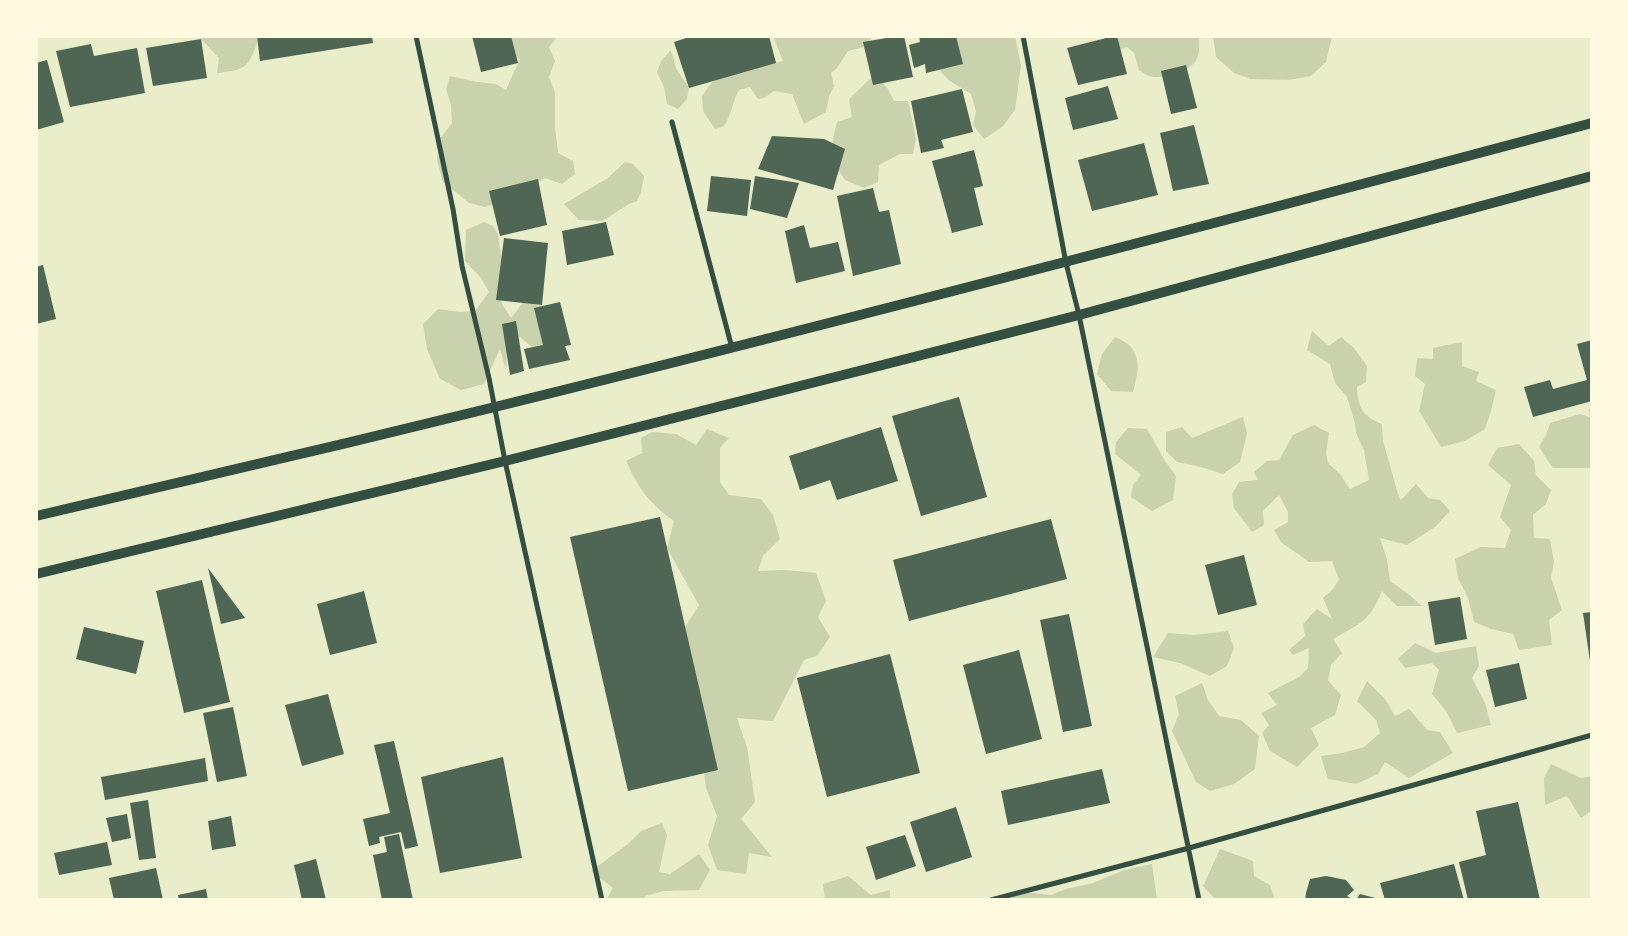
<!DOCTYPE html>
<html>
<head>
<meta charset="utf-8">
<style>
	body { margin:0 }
	#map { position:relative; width:1628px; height:936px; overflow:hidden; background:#e9edc9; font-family:Raleway,sans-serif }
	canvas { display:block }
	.frame { position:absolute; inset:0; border:38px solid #fefae0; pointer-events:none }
</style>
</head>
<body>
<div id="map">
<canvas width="1628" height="936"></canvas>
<div class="frame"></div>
</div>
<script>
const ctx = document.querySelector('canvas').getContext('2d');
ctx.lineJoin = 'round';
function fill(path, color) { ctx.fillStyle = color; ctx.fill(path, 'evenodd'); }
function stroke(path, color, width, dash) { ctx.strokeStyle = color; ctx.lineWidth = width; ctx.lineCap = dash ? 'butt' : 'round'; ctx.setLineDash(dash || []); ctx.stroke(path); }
const green = new Path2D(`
	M202,36H256L258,40C249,68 245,70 217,73L219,58L201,39Z
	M506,36H558L549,47L555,61L549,77L555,93V128L558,153L573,161L575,174L562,184L545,178L510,198L485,207L469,203L443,182L437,161L439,140L452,123L451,105L446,89L450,76L477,82L496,84L506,90L520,59L504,50Z
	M773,36H872L868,46L848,51L837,68L831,73L834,86L829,96L826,112L804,124L792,94L774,91L764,98L758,99L750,87L739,90C732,102 732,114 724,126L715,129L703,111L702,96L712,82L723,75L783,61Z
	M947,36H1015L1021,66L1015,110L1003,126L984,139L973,125L976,111L971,94L950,81L941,72V55Z
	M1104,36H1199C1199,45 1201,56 1194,63C1187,71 1160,80 1149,76C1146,75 1142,72 1139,70L1134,53L1127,47L1114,51L1104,39Z
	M1213,36H1332L1326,62L1311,76L1288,80L1251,79L1234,73L1216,57Z
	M671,50L676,68L689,88L687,99L678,109L667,104L664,87L657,72L661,61Z
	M876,75L888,89L894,101H908L916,138L913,154H900L879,165L878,182L864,188L845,180L833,162V138L837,122L852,117L849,99L869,80Z
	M625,162L633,164L644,176L641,192L637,201L629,204L602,221L579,220L564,204L608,178Z
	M484,222L493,226L498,235L501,256L500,281L498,292L502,304L511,318L524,301L554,311L553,346L536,351L519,336L507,352L506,370L500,349L484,384L461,390L440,379L427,349L423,324L438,309L460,312L475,311L489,292L481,278L465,261L466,230Z
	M1312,331L1329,346L1341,337L1354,348L1367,366L1366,382L1357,387C1358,409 1363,416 1382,424L1383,441L1398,494L1401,500L1416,484L1428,498L1440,500L1450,511L1435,527L1407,545L1380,538L1387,559L1390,581L1407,593L1422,606H1397L1382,591C1369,622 1361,623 1333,639L1342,653L1331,665L1328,680L1341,695L1335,715L1311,728L1319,745L1297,767L1270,751L1262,733L1269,725L1261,713L1277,705L1268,693L1299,677L1308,668L1309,648L1293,655L1289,650L1305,636L1303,624L1317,609L1332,619L1323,598L1333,589L1339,580L1332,561L1309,562L1281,542L1274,530L1288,522V512L1279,495L1263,511L1264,525L1252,532L1234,508L1232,494L1239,482L1258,480L1254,472L1267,461L1279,460L1293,435L1314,425L1329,433L1326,453L1328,463L1340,474L1350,489L1369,480L1364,450L1356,433L1355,423L1347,397L1335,383L1330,364L1307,350Z
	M1115,337C1119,339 1126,342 1129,345C1143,359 1137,376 1133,392L1111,391L1097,374L1102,354Z
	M1462,342V366L1479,372L1476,381L1496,390L1491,411L1485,429L1465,441L1441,447L1419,411L1425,384L1415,376L1417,358L1433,359V348Z
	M1592,408V468H1553L1539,447L1546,435L1550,423L1580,414L1590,417L1589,409Z
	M1243,417L1247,433L1240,462L1223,474L1201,467L1177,462L1166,451V432L1182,427L1192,438Z
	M1128,428L1147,429L1165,461L1176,476L1173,500L1152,511L1131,497L1133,485L1141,475L1115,454L1116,442Z
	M707,429L729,438L720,448V482L729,495L761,499L773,515L780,539L763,556L758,571L784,570L816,573L826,601L818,617L830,637L817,656L804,660L773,721L737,718L747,747L755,802L741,819L772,857L749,853L746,874L717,870L708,845L717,816L706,788L702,754L675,643L699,605L667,548L674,521C649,503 639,489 626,461L642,453L641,438L652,432L676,434L696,445Z
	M1519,444L1534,461L1536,475L1551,490L1546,504L1533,515L1534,538L1550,539L1554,562L1551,578L1562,610L1549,620L1552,645L1519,650L1513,634L1491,629L1474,622L1468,598L1458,578L1455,559L1481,547L1505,548L1511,530L1500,517L1511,485L1488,465L1497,448Z
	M1228,631L1234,648L1227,666L1210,676L1180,663L1153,657L1168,633L1194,635Z
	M1415,643L1436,653L1476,646L1479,666L1472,678L1485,703L1491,725L1457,733L1446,711L1432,694L1439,670L1432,663L1405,668L1398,659Z
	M1367,681L1385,699L1395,716L1409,709L1427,730L1440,732L1453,753L1409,778L1385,762L1378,774L1356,784L1328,779L1321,756L1342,753L1364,747L1380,733L1376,720L1357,701Z
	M1202,683L1208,700L1219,716L1241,720L1259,736L1255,769L1234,784L1210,791L1196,782L1172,731L1179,714L1175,696Z
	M1551,764L1581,778L1592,776V810L1581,818L1567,796L1545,805L1544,778Z
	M662,823L667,835L659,872L670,874L699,854L710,870L699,890L664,891L645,896L644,900H606L613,888L591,871L628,844L641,831Z
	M1220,849L1253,861L1254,876L1270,885L1275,900H1216L1203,886Z
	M1152,864L1157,900H1135L1133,898L1131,900H1011L1016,891L1051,895L1066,889L1093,883L1124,870Z
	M848,876L871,895L890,890V900H825L823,884Z`);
const building = new Path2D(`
	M257,36H372L373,43L260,61Z
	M472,36H511L518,63L481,72Z
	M692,36H769L776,63L689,88L674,42Z
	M898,36H904L913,77L873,85L863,42Z
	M919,36H956L963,64L926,73L925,64L914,68L909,45L920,42Z
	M1114,36H1117L1127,74L1078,85L1067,48Z
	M201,39L207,78L153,86L146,48Z
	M91,44L94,56L137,48L145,93L70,107L56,51Z
	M47,60L64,122L36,130V63Z
	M1186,65L1197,108L1171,114L1161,71Z
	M1108,86L1118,119L1073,130L1065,98Z
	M962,89L973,132L941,140L944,148L921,153L911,101Z
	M1194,125L1209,184L1173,191L1160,133Z
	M772,136L824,139L845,149L833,190L758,169Z
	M1144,143L1158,195L1092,211L1078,160Z
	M974,150L983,186L974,188L983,225L952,233L932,161Z
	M711,176L751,180L747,216L707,211Z
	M755,176L799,183L787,218L750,209Z
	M538,179L547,225L500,236L489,191Z
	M873,188L879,212L889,210L901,264L853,276L837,196Z
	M606,222L614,255L567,265L562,231Z
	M804,225L810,248L838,242L845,271L796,283L785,231Z
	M504,238L548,243L542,305L496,300Z
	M43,265L56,319L36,324V267Z
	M560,302L571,345L565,346L570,360L529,369L524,349L543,345L534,308Z
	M516,321L524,371L510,375L502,324Z
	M1592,340V401L1533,417L1524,387L1550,380L1553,389L1587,380L1577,344Z
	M959,397L987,497L921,516L892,416Z
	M881,427L898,481L837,500L830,480L800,490L789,456Z
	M660,517L718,770L628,791L570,537Z
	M1051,519L1067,579L909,621L893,560Z
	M1244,555L1257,605L1218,615L1205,565Z
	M208,568L245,618L221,624Z
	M202,580L230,702L184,713L156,591Z
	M364,591L377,643L330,655L317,604Z
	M1460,597L1467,639L1435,645L1428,602Z
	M1592,612V668H1591L1583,613Z
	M1069,614L1092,726L1063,732L1040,620Z
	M84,627L144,641L136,674L76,659Z
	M1019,650L1042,739L986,754L963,665Z
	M890,654L920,773L827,797L797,678Z
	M1519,663L1527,699L1495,707L1486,670Z
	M328,694L344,754L302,766L285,705Z
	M233,707L247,776L217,782L203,713Z
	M394,741L418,846L405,849L401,832L379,837L380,843L369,846L363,819L390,813L374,745Z
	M503,757L522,858L440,873L421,777Z
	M205,758L208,781L105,800L101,777Z
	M1102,769L1110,803L1008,825L1001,791Z
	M148,800L156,858L139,860L130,803Z
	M1518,802L1540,900H1468L1459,862L1486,855L1476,811Z
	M956,807L972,857L926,872L910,822Z
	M127,814L131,838L112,842L106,818Z
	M231,816L236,846L212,850L208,821Z
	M399,834L413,900H382L373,855L387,852L384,837Z
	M905,835L916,866L876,880L866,847Z
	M107,842L112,865L59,875L54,853Z
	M316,859L326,900H302L294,865Z
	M1454,864L1464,900H1385L1380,883Z
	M156,868L163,900H114L109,878Z
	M1326,876L1346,880L1354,890L1347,896L1354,900H1305L1306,893L1310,879Z
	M206,889L208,900H179L178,895Z
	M1360,894L1379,899V900H1356Z`);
const minor = new Path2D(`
	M416,36L453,209L462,266L489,378L505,461L602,900
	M1023,36L1066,263L1079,315L1199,900
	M672,122L732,348
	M991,900L1189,848L1592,735`);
const secondary = new Path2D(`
	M36,516C191,480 345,444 499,406C864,316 1228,220 1592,123
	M36,574L505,461L1079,315L1592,176`);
fill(green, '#cad2ad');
fill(building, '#4f6655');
stroke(minor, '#344e41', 5);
stroke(secondary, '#344e41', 10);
</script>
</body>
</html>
